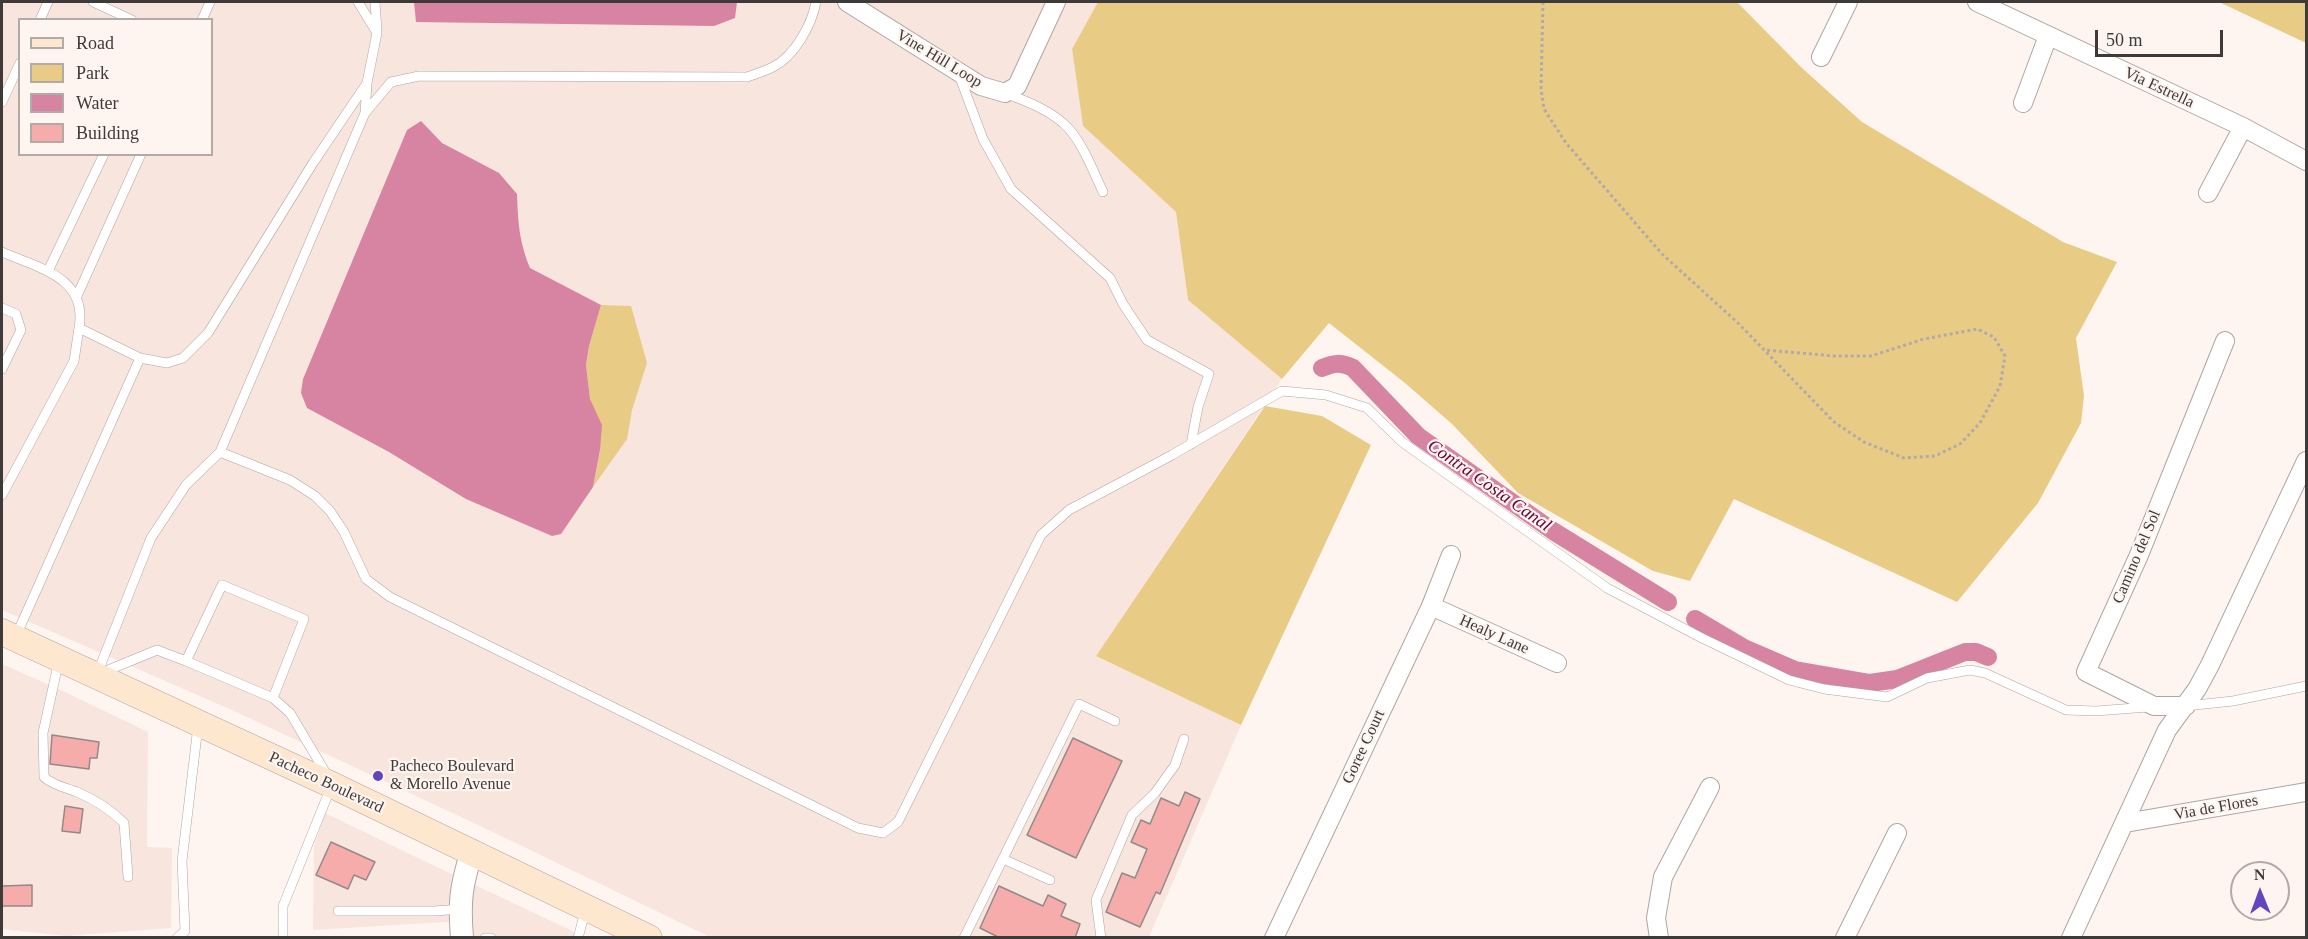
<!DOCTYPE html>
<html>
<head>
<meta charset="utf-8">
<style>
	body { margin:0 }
	#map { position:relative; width:2308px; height:939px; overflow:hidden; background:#fef4f0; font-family:"Times New Roman",serif }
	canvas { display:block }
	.frame { position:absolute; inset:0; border:3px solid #3e3a39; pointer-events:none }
	.legend { position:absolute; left:18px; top:18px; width:195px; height:138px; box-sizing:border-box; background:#fef4f0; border:2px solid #b1aaa7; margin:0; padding:8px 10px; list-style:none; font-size:18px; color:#3e3a39 }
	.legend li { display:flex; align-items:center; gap:12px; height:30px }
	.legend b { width:30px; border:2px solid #b1aaa7 }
	.north { position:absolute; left:2230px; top:861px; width:60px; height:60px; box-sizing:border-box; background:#fef4f0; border:2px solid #b1aaa7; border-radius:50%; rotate:359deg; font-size:16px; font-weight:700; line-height:24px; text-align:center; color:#3e3a39 }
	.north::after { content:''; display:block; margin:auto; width:21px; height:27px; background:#6346bf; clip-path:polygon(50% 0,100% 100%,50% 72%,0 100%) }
	.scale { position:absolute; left:2095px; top:30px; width:128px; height:27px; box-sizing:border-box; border:3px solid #3e3a39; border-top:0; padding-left:8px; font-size:18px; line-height:21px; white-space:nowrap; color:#3e3a39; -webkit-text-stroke:4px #fef4f0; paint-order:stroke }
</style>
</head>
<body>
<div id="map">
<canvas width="2308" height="939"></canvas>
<div class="frame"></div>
<ul class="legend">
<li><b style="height:8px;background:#fee7cf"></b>Road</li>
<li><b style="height:16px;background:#e8cc86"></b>Park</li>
<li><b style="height:16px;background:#d784a2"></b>Water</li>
<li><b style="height:16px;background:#f5acab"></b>Building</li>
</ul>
<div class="north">N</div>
<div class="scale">50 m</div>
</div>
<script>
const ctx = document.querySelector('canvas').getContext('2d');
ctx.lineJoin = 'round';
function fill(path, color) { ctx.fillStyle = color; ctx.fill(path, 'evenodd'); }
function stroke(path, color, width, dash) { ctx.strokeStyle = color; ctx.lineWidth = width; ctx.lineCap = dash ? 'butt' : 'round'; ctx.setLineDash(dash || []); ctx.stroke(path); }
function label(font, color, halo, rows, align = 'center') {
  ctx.font = font + ' "Times New Roman",serif'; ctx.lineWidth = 4.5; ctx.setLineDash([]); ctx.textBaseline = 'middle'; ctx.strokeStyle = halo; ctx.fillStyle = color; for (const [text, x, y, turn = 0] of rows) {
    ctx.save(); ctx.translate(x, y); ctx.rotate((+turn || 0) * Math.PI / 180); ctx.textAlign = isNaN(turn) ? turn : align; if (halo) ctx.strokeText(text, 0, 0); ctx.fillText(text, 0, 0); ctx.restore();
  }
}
const built = new Path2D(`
	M2,2H1098L1072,49L1083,126L1176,212L1188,300L1282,379L1096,656L1241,725L1149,937H710L491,831L232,710L2,610ZM20,20H212V154H20Z
	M2,664L65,692L148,732L147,847L172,848L171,928L66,936L2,929Z
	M325,813L422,860L585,937H462L460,921L313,930L314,846Z`);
const green = new Path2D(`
	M1098,2H1737L1802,68L1862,122L2063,242L2117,262L2076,338L2084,396L2081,423L2038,503L1957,602L1734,499L1690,581L1653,571L1518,493L1452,424L1405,383L1329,323L1282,379L1188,300L1176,212L1083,126L1072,49Z
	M2219,2H2306V43Z
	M601,305L631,306L647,363L632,410L627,439L593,487L600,451L590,399L586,365L589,346Z
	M1265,406L1322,416L1371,445L1241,725L1096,656Z`);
const water = new Path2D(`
	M414,2H737L735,18L714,26L416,22Z
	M421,121L442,143L499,173L517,194C518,222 519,241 530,268L601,305L589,346L586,365L590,399L602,425L600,450L593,487L561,534L552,536L466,499L389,452L307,408L301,393L303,379L407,130Z`);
const canal = new Path2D(`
	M1322,368C1334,363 1340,362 1353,368L1418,436L1553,531L1668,602
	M1695,619L1744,648L1795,670L1870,683L1897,679L1965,652H1976L1988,657`);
const building = new Path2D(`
	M52,735L99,742L97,758H90L89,769L50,764Z
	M1073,738L1122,761L1076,858L1027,835Z
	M1185,792L1200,799L1160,894L1156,892L1140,927L1106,912L1122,873L1135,878L1147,849L1131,842L1141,820L1150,824L1161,798L1179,806Z
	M65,806L83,809L80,833L62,831Z
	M331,842L375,862L366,880L354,875L348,889L316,875Z
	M32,885V906H2V886Z
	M999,886L1043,906L1048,895L1066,904L1061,916L1080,924L1075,938H1000L980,928Z`);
const path = new Path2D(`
	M1543,2L1541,89L1544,109L1566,143L1662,254L1739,324L1834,422L1864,442L1904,458L1935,456L1960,444L1980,423L2000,386L2005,356L1994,337L1977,329L1924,339L1871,356H1834L1765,350`);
const service = new Path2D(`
	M93,2L132,20
	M358,2L377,33L367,83L365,113
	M375,2L377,30
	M40,20L48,2
	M202,20L210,2
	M959,75L983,139L1011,189L1110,278L1123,304L1147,340L1209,374L1198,407L1191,444
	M1005,93C1025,101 1046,108 1063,123C1081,138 1093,171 1103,192
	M2,102L20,63
	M2,252C38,268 88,277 79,328L140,358L167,363L183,358L208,333L313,163L367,83
	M48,271L104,154
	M77,296L141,154
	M2,308L16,314L21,330L2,369
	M220,452L290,480L315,496L330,511L344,532L366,579L390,597L858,828L883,833L898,822L1041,535L1069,510L1172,455L1282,391L1326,395L1367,408L1402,442L1607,588L1702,638L1789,680L1824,689L1887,697L1927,678L1970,670L1985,673L2066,710L2096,711L2148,707
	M2,495L74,361L79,328
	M16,636L140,358
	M59,660L43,733L44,777C54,786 65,787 77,792C96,800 110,809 124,823L128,877
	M101,673L157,650L186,661
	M97,674L151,538L186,485L220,452L365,113L391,82L419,76L747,77C756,74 765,71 773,67C795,56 812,24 816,2
	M273,698L186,661L222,585L304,619L273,698L290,713L327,775
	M2186,706L2233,701L2306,686
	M1003,859L1050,880
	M338,911H435L460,909
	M177,938L185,931L182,861L198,726
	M283,938V906L331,787
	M485,938H491
	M578,938L586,908
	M964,938L1079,704L1115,721
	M1101,938L1096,900L1132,815L1155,793L1175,765L1184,739`);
const minor = new Path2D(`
	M847,2L981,86L1005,93L1017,86L1056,2
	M1977,2L2243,127L2306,161
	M1821,57L1848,2
	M2023,103L2048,36
	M2208,193L2243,127
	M1431,606L1557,663
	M2186,706H2154L2086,672L2139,555L2225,341
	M2125,823L2306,792
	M1274,938L1431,606L1451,555
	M1659,938L1656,918L1663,877L1710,787
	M1845,938L1897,833
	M2071,938L2167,730L2197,689L2210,665L2306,461`);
const tertiary = new Path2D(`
	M462,938C459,901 461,886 472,851`);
const secondary = new Path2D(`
	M2,632L332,785L649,938`);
const markers = [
	[378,776,6,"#6346bf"]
];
const streetNames = [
	["Vine Hill Loop",939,59,31],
	["Via Estrella",2159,88,25],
	["Camino del Sol",2137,557,-67],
	["Healy Lane",1494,635,24],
	["Goree Court",1364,747,-65],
	["Pacheco Boulevard",326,783,25],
	["Via de Flores",2216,808,-10]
];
const poiNames = [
	["Pacheco Boulevard",390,767],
	["& Morello Avenue",390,785]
];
const waterNames = [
	["Contra Costa Canal",1489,486,35]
];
fill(built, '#f7e5de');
fill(green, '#e8cc86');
fill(water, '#d784a2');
stroke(canal, '#d784a2', 18);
fill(building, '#f5acab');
stroke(building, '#938988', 1.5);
stroke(service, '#afa6a2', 10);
stroke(minor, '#afa6a2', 20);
stroke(tertiary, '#afa6a2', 24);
stroke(secondary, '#afa6a2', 27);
stroke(path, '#b2aaa7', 3, [3, 3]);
stroke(service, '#fff', 9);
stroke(minor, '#fff', 18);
stroke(tertiary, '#fff', 22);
stroke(secondary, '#fee7cf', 26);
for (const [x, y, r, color] of markers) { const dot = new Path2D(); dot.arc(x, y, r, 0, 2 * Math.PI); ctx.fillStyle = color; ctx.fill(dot); stroke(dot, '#fef4f0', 2); }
label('16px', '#3e3a39', '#fef4f0', streetNames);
label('16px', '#3e3a39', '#fef4f0', poiNames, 'left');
label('italic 18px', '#690239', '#fef4f0', waterNames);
</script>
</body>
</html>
